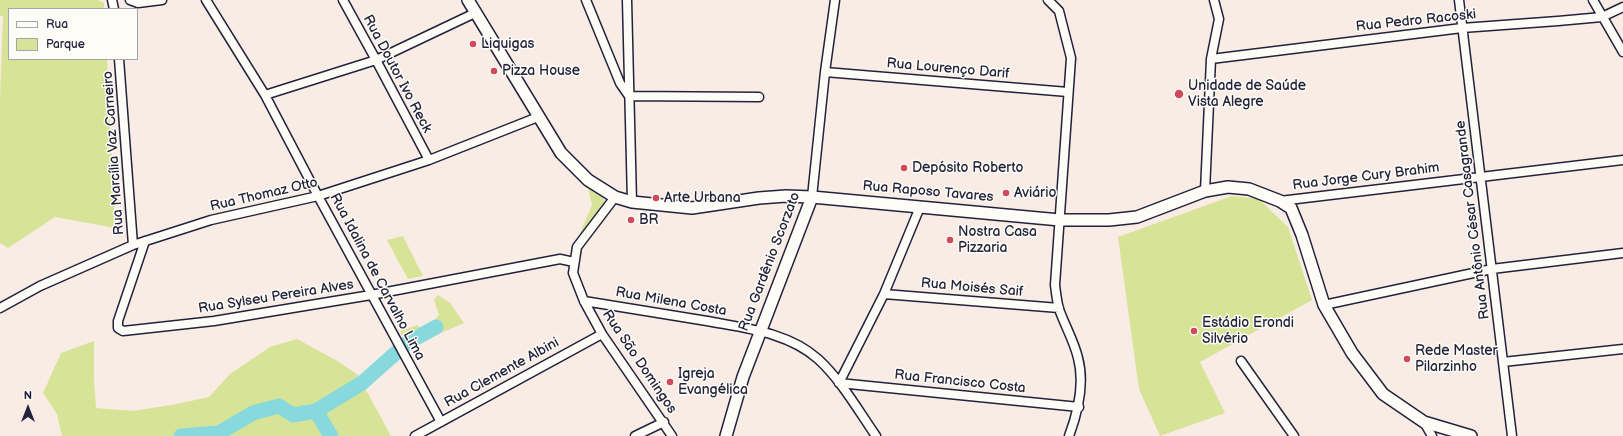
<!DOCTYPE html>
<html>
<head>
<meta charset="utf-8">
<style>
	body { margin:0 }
	#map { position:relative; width:1623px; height:436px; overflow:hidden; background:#f8ece4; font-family:"Balsamiq Sans",sans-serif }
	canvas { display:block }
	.legend { position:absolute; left:8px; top:8px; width:130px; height:52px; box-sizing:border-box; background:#fdfcf7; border:1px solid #a5a5ac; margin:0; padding:5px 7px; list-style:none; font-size:12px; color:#22223b }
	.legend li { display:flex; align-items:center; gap:8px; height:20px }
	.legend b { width:20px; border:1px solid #a5a5ac }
	.north { position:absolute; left:8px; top:388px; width:40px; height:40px; -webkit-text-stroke:3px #fdfcf7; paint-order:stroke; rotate:0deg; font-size:11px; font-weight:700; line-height:16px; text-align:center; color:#22223b }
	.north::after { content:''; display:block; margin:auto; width:14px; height:18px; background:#22223b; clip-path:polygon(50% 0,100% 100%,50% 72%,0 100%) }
</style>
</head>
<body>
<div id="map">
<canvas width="1623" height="436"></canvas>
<ul class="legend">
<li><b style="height:5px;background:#fdfcf7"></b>Rua</li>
<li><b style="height:11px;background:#d7e396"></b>Parque</li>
</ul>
<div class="north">N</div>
</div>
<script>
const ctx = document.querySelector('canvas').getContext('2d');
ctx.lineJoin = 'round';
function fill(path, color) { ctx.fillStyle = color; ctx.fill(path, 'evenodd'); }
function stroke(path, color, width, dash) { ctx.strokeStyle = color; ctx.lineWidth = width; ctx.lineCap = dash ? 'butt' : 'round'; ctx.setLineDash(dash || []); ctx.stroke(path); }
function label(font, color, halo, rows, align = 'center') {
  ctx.font = font + ' "Balsamiq Sans",sans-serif'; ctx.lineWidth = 3; ctx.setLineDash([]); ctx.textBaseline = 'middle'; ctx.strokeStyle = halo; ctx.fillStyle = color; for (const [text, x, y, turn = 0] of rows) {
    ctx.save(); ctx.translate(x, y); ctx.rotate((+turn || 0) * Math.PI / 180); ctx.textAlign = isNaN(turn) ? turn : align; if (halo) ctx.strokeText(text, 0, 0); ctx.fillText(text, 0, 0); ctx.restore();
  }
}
const green = new Path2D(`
	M0,0H98L104,3V9H9V59H107L115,228L55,217L8,248L0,243V99L3,16H0Z
	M588,188L604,199L603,208L578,238L592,205Z
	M1232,196L1259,199L1288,227L1312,300L1200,362L1225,413L1160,436L1139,389L1118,237Z
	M403,236L423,276L408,279L387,240Z
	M438,295L450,303L464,323L441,333L433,322L439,315L434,300Z
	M418,325L427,340L410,350L400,331Z
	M297,339L339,362L358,375L391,436H62L57,414L43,393L61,353L94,341V380L96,408L133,411L177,404L209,397L230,374L270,347Z`);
const river = new Path2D(`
	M316,411L331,436
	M181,436L219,433L253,413L279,406L293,415L316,411L362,383L407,343L436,327`);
const street = new Path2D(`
	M112,0L114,9
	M130,0L138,3L162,0
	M206,0L265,95L318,196L441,422
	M343,0L376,60L429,160
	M586,0L620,83L629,96L759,97
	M627,0L632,202
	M1048,0L1059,11L1071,58L1055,285C1056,293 1057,302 1059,309C1065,326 1074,341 1078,358C1085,384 1078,412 1069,436
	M1459,0L1512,436
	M1593,0L1623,52
	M119,59L133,245
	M1211,59L1462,28L1558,21L1602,17L1623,7
	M825,72L1068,92
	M265,95L376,60L475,13
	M1205,191L1211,59L1219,19L1214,0
	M615,197L577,247L573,273L584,301L602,334L672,436
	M812,197L825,72L835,0
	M1280,201L1623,160
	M920,207L884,294L839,383L1079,407
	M145,241L118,321V328L123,331L214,321L371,295L560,259L574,262
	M884,294L1059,308
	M584,301C625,308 666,314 707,321C744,328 788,332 818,359C841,380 858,410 876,436
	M1324,305L1492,269L1623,253
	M0,308L40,286L133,245L211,220L318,196L429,160L538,117
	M1241,361L1294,436
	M1503,362L1623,349
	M1424,422L1432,436
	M415,436L602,334
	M635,436L664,422`);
const secondary = new Path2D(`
	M468,0L561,153L588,180L615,197L632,202L692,208L759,198L786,196L812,197L1060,220H1109L1137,217L1205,191L1228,187L1249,189L1280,201L1291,208L1302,235L1324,305L1352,353L1383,394L1424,422L1471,436
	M726,436L743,377L812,197`);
const markers = [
	[473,44,4,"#d1495b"],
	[494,71,4,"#d1495b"],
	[1179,94,5,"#d1495b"],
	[904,168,4,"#d1495b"],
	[1006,193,4,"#d1495b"],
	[656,198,4,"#d1495b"],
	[631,220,4,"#d1495b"],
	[950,240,4,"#d1495b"],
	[1194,331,4,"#d1495b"],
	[1407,359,4,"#d1495b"],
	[670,382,4,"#d1495b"]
];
const streetNames = [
	["Rua Pedro Racoski",1416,21,-6],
	["Rua Lourenço Darif",948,69,5],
	["Rua Doutor Ivo Reck",397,74,62],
	["Rua Marcília Vaz Carneiro",114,153,-94],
	["Rua Jorge Cury Brahim",1366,177,-7],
	["Rua Raposo Tavares",928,192,5],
	["Rua Thomaz Otto",264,195,-13],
	["Rua Antônio César Casagrande",1473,220,-97],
	["Rua Gardênio Scorzato",770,262,-69],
	["Rua Idalina de Carvalho Lima",377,277,62],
	["Rua Moisés Saif",972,288,5],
	["Rua Sylseu Pereira Alves",276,297,-9],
	["Rua Milena Costa",671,302,10],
	["Rua São Domingos",639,362,56],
	["Rua Clemente Albini",502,373,-29],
	["Rua Francisco Costa",960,382,6]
];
const poiNames = [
	["Liquigas",481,44],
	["Pizza House",502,71],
	["Unidade de Saúde",1188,86],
	["Vista Alegre",1188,102],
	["Depósito Roberto",912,168],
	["Aviário",1014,193],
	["Arte Urbana",664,198],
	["BR",639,220],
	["Nostra Casa",958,232],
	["Pizzaria",958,248],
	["Estádio Erondi",1202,323],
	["Silvério",1202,339],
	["Rede Master",1415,351],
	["Pilarzinho",1415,367],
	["Igreja",678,374],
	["Evangélica",678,390]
];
fill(green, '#d7e396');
stroke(river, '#87d9de', 15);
stroke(street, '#22223b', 11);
stroke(secondary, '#22223b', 14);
stroke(street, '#fdfcf7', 8);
stroke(secondary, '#fdfcf7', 11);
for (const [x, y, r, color] of markers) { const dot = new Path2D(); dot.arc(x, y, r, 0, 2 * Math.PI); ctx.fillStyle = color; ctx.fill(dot); stroke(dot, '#fdfcf7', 1.5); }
label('14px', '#22223b', '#fdfcf7', streetNames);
label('14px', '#22223b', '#fdfcf7', poiNames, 'left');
</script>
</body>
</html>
